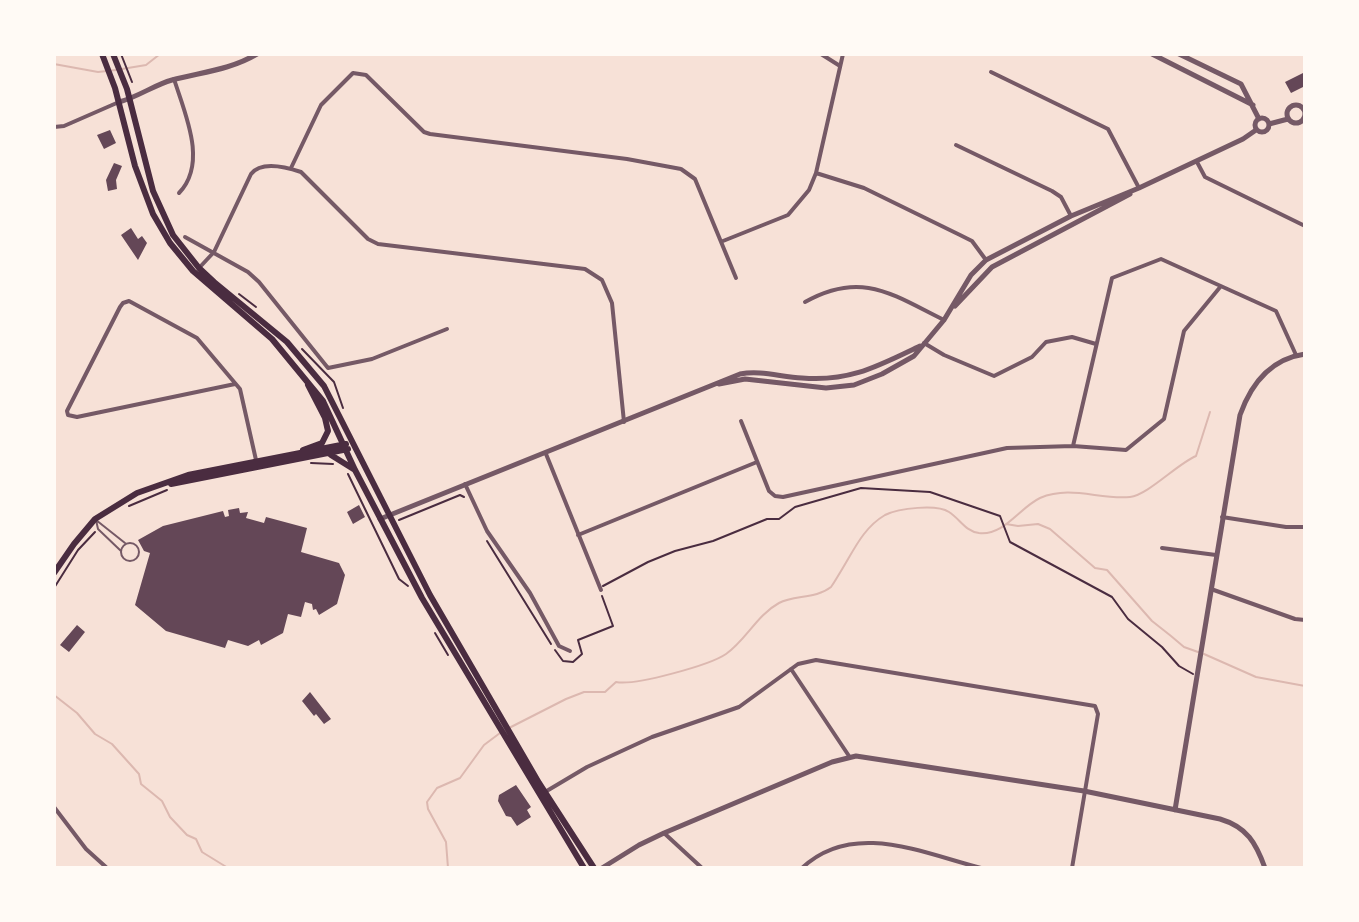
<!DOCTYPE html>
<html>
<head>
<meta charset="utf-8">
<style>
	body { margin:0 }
	#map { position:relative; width:1359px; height:922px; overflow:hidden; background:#f7e1d7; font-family:"Open Sans",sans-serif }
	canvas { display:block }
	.frame { position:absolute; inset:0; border:56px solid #fffaf5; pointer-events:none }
</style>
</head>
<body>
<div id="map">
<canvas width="1359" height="922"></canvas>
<div class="frame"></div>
</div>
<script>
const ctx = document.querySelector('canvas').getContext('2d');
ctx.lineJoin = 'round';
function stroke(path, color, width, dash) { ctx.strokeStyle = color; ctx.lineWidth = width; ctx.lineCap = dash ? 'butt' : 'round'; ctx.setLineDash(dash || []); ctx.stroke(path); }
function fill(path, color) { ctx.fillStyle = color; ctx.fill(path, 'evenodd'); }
const stream = new Path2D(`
	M54,64L98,72L116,70
	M122,69L146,65L160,54
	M1006,524L1018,526L1038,524L1050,529L1095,568L1107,570L1152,621L1171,636L1184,647L1198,652
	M1204,654L1256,677L1305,686
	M54,695L77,713L95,734L112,744L139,774L141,784L162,801L170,817L187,835L196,839L202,852L228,868
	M509,728L566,699L584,692H605L616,682C635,686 710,665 726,654C746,640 757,615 779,603C794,595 816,599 831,587C834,583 838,576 841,571C854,550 863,528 885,515C899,508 937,504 949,512C960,519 965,531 979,533C1004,536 1019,508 1040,498C1071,485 1099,500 1130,497C1148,495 1177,464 1196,456L1210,412
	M448,868L446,842L428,809L427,802L437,788L460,778L484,745L500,733`);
const building = new Path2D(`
	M1305,72V86L1291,93L1285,82Z
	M110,130L116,143L104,149L97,135Z
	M114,163L122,166L116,180L117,189L108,191L106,180Z
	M131,228L138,239L142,236L147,243L138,260L121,235Z
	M359,505L365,517L353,524L347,512Z
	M239,508L240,513L248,512L246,518L264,523L266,517L307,528L301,552L339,563L345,575L337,604L319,615L316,609L313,610L312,604L305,602L301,617L288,614L283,633L261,645L259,640L248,646L228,640L225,648L166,631L135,605L150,553L144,551L138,540L163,526L223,511L225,517L229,516L228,510Z
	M77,625L85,632L69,652L60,645Z
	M310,692L331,719L324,724L316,714L314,716L302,701Z
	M516,785L531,807L527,810L531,817L517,826L511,817L506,816L498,801L499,795Z`);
const path = new Path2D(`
	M121,54L132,82
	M239,294L256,307
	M302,349L334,382L343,408
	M311,463L333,464
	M348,474L399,579L408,586
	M129,506L167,490
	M399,520L460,495L464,497
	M487,541L551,644
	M603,586L648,562L675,551L713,541L767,519H779L795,507L861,488L930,492L1000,516L1010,542L1112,597L1128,619L1162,647L1179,666L1193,674
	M54,588L78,550L95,532
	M435,633L448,655
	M555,650L563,661L573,662L582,654L578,640L613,626L602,596`);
const service = new Path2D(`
	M96,520L98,529L121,551
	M96,520L125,543
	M121 552a9 9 0 1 1 18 0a9 9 0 1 1-18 0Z`);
const minor = new Path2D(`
	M821,54L840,66
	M991,72L1108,129L1139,188
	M174,79C185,114 208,163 179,193
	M54,127L64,126L119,102
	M956,145L1052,191L1061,197L1071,216
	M1197,162L1205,177L1305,226
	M291,168L321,105L353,73L366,75L424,132L430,134L627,159L681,169L695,179L736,278
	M816,173L864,188L960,235L972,241L986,260
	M185,237L248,272L259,282L328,368L372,359L447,329
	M723,241L788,215L809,190L816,173L843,54
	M199,268L214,252L251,174C261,161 286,167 301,172L368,239L378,244L585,269L602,280L612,303L624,422
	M805,302C862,270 893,295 944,320
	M924,343L944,355L994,376L1032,357L1046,342L1072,337L1096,344
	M235,384L77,417L68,415L67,411L120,307L123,303L129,301L197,338L240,389L256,460
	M741,421L769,491L775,496L783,497L1007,448L1073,446L1126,450L1164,419L1184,331L1221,286
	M1073,446L1112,278L1161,259L1276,311L1296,355
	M546,454L601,590
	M465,484L487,531L530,593L559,646L570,651
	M1222,517L1286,527H1305
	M578,535L757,462
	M1162,548L1216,555
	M1211,589L1295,619L1305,620
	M791,669L849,756
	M545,792L587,767L652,737L739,707L798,664L816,660L1095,706L1098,714L1072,868
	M54,807L86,849L107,868
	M664,833L702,868
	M802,868C853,820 922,853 981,868`);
const tertiary = new Path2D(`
	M1152,54L1253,105
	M1179,54L1241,84L1259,119
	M119,102C138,97 154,85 172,80C202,72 230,70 257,54
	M1287 114a9 9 0 1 1 18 0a9 9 0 1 1-18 0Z
	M1255 125a7 7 0 1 1 14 0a7 7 0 1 1-14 0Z
	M1269,124L1288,119
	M955,306L992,267L1130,194
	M719,384L745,379L826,388L854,385L882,374L914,356L944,320L971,275L986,260L1071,216L1139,188L1243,139L1256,130
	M380,519L740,374C761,370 781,377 802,378C850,382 878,366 920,346
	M1175,810L1240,415C1251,384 1270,359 1305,354
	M602,868L639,845L664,833L832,762L856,756L1084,791L1220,819C1247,827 1256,843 1265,868`);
const primary = new Path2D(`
	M102,54L115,88L135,166L153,214L170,243L193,271L272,339L323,401L355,470L422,598L584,868
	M113,54L127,89L153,191L173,235L199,268L214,282L287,342L324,386L430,595L539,783L594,868
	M303,450L322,443L328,431L325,418L308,385
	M331,455L355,470
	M171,484L348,449
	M54,573L74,544L95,519L137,493L188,475L346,444`);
stroke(stream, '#dcb8b0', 2);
fill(building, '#644757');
stroke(path, '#4a2c40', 2);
stroke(service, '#755966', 2);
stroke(minor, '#755966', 4);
stroke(tertiary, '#755966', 5);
stroke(primary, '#4a2c40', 6);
</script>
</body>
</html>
